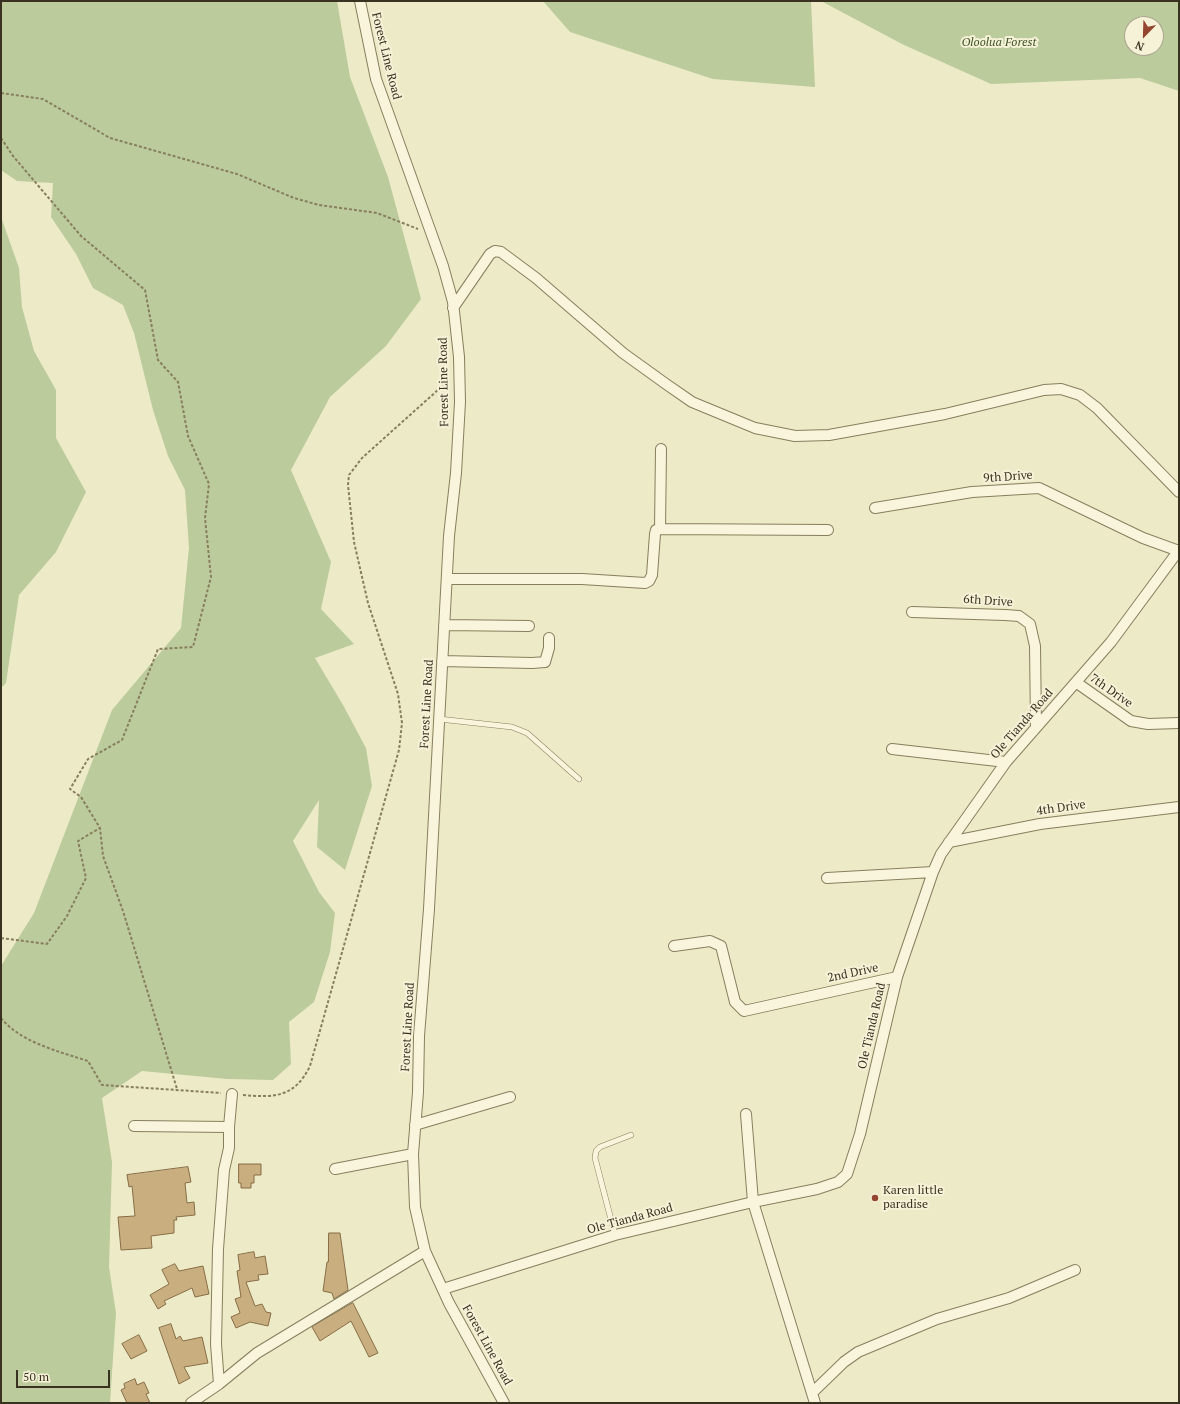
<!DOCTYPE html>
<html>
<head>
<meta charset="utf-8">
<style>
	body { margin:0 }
	#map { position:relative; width:1180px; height:1404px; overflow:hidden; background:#edeac8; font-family:"PT Serif",serif }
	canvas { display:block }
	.frame { position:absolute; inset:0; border:2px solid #3a3221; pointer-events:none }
	.north { position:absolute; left:1124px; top:16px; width:40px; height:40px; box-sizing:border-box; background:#f5f2d8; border:1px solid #aaa58f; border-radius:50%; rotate:203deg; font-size:11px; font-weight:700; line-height:16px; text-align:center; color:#3a3221 }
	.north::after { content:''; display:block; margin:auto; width:14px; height:18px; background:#954630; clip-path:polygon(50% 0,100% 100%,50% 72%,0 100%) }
	.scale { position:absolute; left:16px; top:1370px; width:94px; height:18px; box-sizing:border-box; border:2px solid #3a3221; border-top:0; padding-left:5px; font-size:12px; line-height:14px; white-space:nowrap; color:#3a3221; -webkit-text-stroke:3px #f5f2d8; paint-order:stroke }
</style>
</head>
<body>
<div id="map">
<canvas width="1180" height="1404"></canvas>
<div class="frame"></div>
<div class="north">N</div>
<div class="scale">50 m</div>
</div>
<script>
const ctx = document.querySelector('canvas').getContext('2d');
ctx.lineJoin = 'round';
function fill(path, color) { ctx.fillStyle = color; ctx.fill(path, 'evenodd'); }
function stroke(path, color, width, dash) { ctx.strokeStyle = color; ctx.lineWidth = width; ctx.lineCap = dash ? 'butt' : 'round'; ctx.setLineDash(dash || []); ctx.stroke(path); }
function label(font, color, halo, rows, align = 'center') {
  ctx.font = font + ' "PT Serif",serif'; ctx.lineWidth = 4; ctx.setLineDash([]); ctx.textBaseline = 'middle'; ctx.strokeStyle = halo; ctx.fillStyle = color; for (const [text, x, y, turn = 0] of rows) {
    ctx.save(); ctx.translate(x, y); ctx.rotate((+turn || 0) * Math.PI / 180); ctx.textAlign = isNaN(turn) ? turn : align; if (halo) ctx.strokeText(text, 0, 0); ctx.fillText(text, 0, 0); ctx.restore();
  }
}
const green = new Path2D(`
	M1,1H337L350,77L388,177L421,299L386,346L330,397L291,470L331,562L321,609L354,644L315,658L343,705L366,748L372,786L345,870L317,847L319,800L293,841L319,892L335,913L330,952L314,1002L289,1022L291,1064L273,1080L227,1079L142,1071L102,1098L112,1162L109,1267L116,1313L110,1403H1V966L34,913L112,710L181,628L189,548L185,490L168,456L153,410L134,333L123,305L93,288L76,254L51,217L53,183L17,181L1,170Z
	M543,1H811L815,87L713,79L570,32Z
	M821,1H1179V91L1140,78L991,84L902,44ZM1132,24H1156V48H1132Z
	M1,217L19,268L22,307L34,351L56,390V438L86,492L56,552L19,595L6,683L1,688Z`);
const building = new Path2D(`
	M239,1164H261V1175H254V1183H251V1188H241V1183H239Z
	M188,1167L191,1182L185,1183L187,1203L194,1202L195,1215L176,1217L177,1220H174V1233L151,1236L152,1248L121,1250L118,1217L135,1216L132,1186L129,1187L127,1175Z
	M329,1233H340L348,1290L334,1299L332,1293L323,1291L327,1262H328Z
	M254,1252L255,1258L265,1256L268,1274L258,1275L259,1280L246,1282L255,1306L262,1304L266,1312L271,1313L268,1326L250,1322L236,1328L231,1317L240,1313L235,1299L241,1297L237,1271L240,1270L238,1255Z
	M175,1264L179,1271L203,1266L209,1294L195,1297L192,1288L164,1301L166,1304L158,1309L150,1295L169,1284L162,1270Z
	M353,1303L378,1353L369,1357L351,1321L320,1341L312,1327Z
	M171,1324L176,1339L180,1336L183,1341L202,1337L208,1363L184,1367L190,1378L179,1384L159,1328Z
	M139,1335L147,1351L131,1359L122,1344Z
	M135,1379L137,1385L144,1382L149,1393L146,1394L150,1403H127L121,1390L125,1388L124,1384Z`);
const path = new Path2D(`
	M1,93L43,99L110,138L237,174L294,198L319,205L377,213L418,229
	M1,138L13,156L81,236L145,290L158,360L178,382L188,436L209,484L205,518L211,577L193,647L158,649L122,740L88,759L70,789L81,797L100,828L103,856L123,911L177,1089
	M1,938L47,944L67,916L86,878L78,841L100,828
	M1,1018C20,1042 60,1052 88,1061L102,1085L221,1093
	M243,1095C275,1098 295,1097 310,1066L399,750L402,723L398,694L368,603L354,542L348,485L349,475L362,458L448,381`);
const lane = new Path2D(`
	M439,719L512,727L527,733L579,779
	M615,1235L595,1158L596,1151L600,1147L631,1135`);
const street = new Path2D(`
	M360,1L376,79L443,266L453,302L459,357L460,402L456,473L449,536L429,909L419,1036L418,1092L413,1154L415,1207L425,1251L449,1303L504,1403
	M453,308L490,254L495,251L501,252L536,278L623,353L666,384L692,402L755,428L795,436L829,435L945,414L1044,390L1061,389L1080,395L1097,408L1179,492
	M875,508L972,492L1039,488L1143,538L1179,551
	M660,529L661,449
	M447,579H582L645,583L649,581L652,575L655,534L656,530L660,529L828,530
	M912,612L1005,615L1019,616L1030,624L1035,646L1036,726
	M444,625L529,626
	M442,661L532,663L545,662L549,648V638
	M1077,683L1131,721L1148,724L1179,723
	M892,749L1006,762
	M949,842L1040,824L1179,807
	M827,878L933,872
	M674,946L710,941L721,946L735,1002L744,1011L897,977
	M746,1114L753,1202L815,1403
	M415,1125L510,1097
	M134,1126L229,1127
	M335,1169L413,1154
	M443,1289L615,1235L753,1202L817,1189L838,1182L847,1174L860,1134L897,977L933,872L941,854L1006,762L1111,642L1179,550
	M219,1384L216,1344L218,1249L224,1170L229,1148V1127L232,1094
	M812,1393L844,1362L858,1352L937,1319L1009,1298L1075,1270
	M191,1403L219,1384L257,1353L425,1251`);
const markers = [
	[875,1198,4,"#954630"]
];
const parkNames = [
	["Oloolua Forest",999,43]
];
const streetNames = [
	["Forest Line Road",386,56,76],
	["Forest Line Road",444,382,-91],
	["9th Drive",1008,477,-4],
	["6th Drive",988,601,4],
	["7th Drive",1111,691,35],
	["Forest Line Road",427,704,-87],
	["Ole Tianda Road",1022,724,-49],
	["4th Drive",1061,808,-8],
	["2nd Drive",853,973,-12],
	["Ole Tianda Road",872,1026,-77],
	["Forest Line Road",408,1027,-87],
	["Ole Tianda Road",630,1219,-15],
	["Forest Line Road",487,1345,61]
];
const poiNames = [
	["Karen little",883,1191],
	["paradise",883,1205]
];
fill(green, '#bbcb9c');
fill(building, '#c9ae80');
stroke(building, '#876d45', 1);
stroke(lane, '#887e5e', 6);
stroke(street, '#887e5e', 12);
stroke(path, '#887e5e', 2, [3, 2]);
stroke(lane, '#f8f5dc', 5);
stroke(street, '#f8f5dc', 10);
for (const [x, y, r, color] of markers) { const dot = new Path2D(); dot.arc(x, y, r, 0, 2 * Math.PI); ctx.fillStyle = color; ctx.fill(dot); stroke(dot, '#f5f2d8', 1.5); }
label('italic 12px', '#405528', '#f5f2d8', parkNames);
label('12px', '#3a3221', '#f5f2d8', streetNames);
label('12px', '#3a3221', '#f5f2d8', poiNames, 'left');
</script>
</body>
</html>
